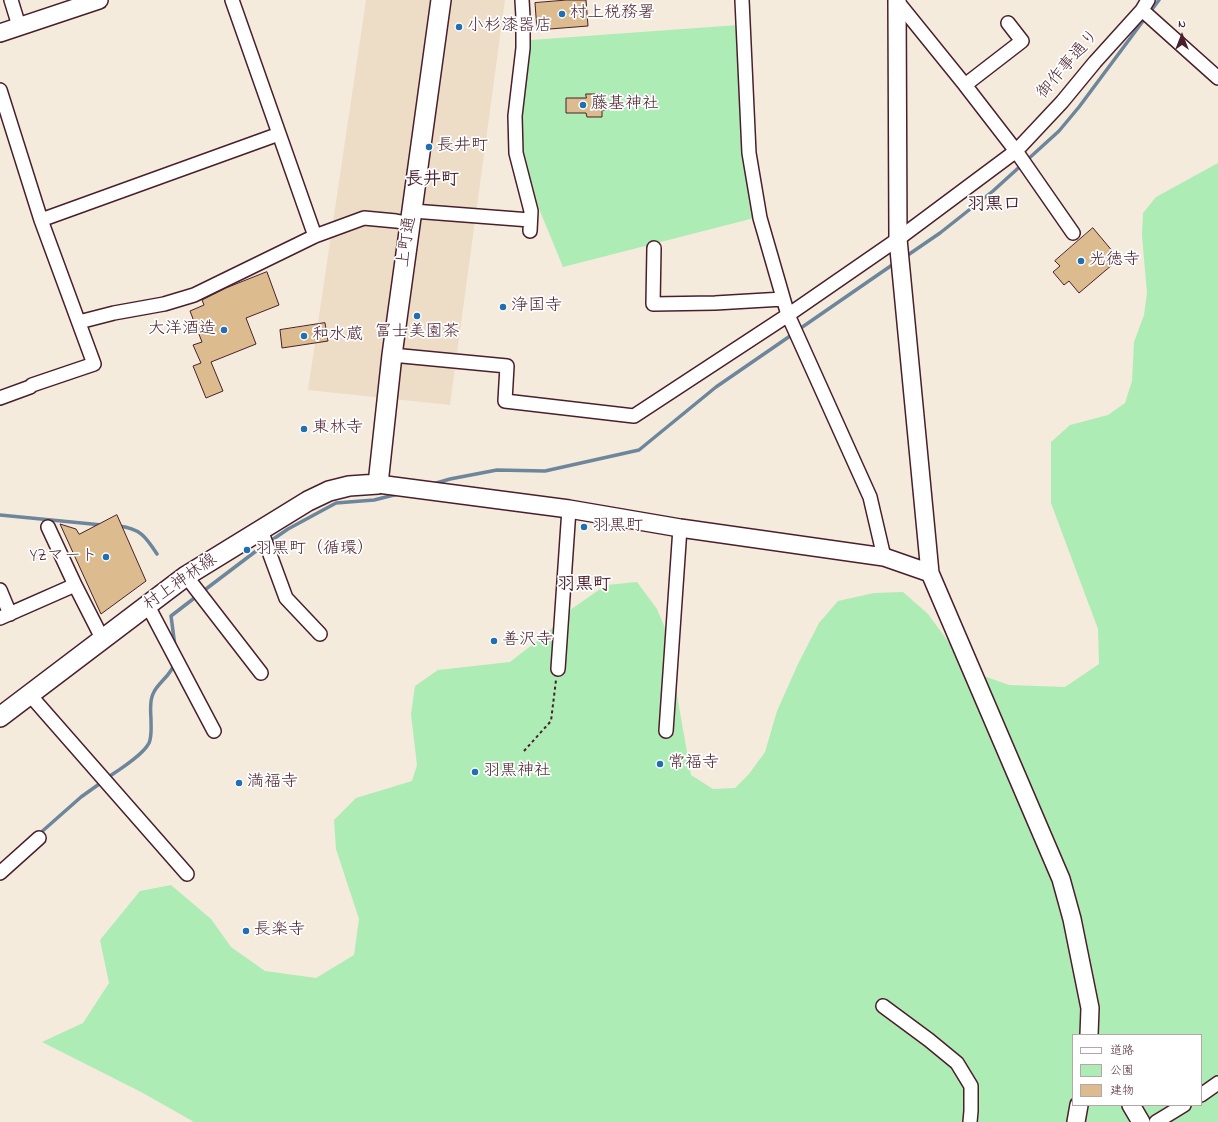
<!DOCTYPE html>
<html>
<head>
<meta charset="utf-8">
<style>
	body { margin:0 }
	#map { position:relative; width:1218px; height:1122px; overflow:hidden; background:#f4ebdd; font-family:"Indie Flower","Klee One",sans-serif }
	canvas { display:block }
	.legend { position:absolute; left:1072px; top:1034px; width:130px; height:72px; box-sizing:border-box; background:#fff; border:1px solid #b7a5aa; margin:0; padding:5px 7px; list-style:none; font-size:12px; color:#4a1f2b }
	.legend li { display:flex; align-items:center; gap:8px; height:20px }
	.legend b { width:20px; border:1px solid #b7a5aa }
	.north { position:absolute; left:1162px; top:16px; width:40px; height:40px; -webkit-text-stroke:3px #fff; paint-order:stroke; rotate:0deg; font-size:11px; font-weight:700; line-height:16px; text-align:center; color:#4a1f2b }
	.north::after { content:''; display:block; margin:auto; width:14px; height:18px; background:#4a1f2b; clip-path:polygon(50% 0,100% 100%,50% 72%,0 100%) }
</style>
</head>
<body>
<div id="map">
<canvas width="1218" height="1122"></canvas>
<ul class="legend">
<li><b style="height:5px;background:#fff"></b>道路</li>
<li><b style="height:11px;background:#adecb4"></b>公園</li>
<li><b style="height:11px;background:#dcbc8f"></b>建物</li>
</ul>
<div class="north">N</div>
</div>
<script>
const ctx = document.querySelector('canvas').getContext('2d');
ctx.lineJoin = 'round';
function fill(path, color) { ctx.fillStyle = color; ctx.fill(path, 'evenodd'); }
function stroke(path, color, width, dash) { ctx.strokeStyle = color; ctx.lineWidth = width; ctx.lineCap = dash ? 'butt' : 'round'; ctx.setLineDash(dash || []); ctx.stroke(path); }
function label(font, color, halo, rows, align = 'center') {
  ctx.font = font + ' "Indie Flower","Klee One",sans-serif'; ctx.lineWidth = 3.5; ctx.setLineDash([]); ctx.textBaseline = 'middle'; ctx.strokeStyle = halo; ctx.fillStyle = color; for (const [text, x, y, turn = 0] of rows) {
    ctx.save(); ctx.translate(x, y); ctx.rotate((+turn || 0) * Math.PI / 180); ctx.textAlign = isNaN(turn) ? turn : align; if (halo) ctx.strokeText(text, 0, 0); ctx.fillText(text, 0, 0); ctx.restore();
  }
}
const built = new Path2D(`
	M366,0H505L450,405L308,390Z`);
const green = new Path2D(`
	M738,25L744,123L766,215L563,267L526,177L520,123L531,40Z
	M1218,163V1122H194L143,1093L42,1042L83,1023L109,983L100,940L140,891L171,885L211,919L231,947L265,971L316,978L354,955L359,919L336,849L334,820L356,798L412,781L417,765L411,714L415,686L438,670L510,662L546,634L570,610L606,585L637,582L657,609L674,649L677,695L691,775L713,789L735,788L749,774L765,752L777,711L798,664L819,623L838,601L874,593L903,592L928,614L970,671L1009,685L1065,687L1099,664L1098,629L1051,503V442L1070,425L1108,415L1125,403L1132,381L1134,342L1144,315L1147,293L1142,236L1143,213L1156,197ZM1073,1035H1201V1105H1073Z`);
const stream = new Path2D(`
	M1150,12L1159,0
	M905,257L940,233L993,191L1059,131L1079,107L1146,17
	M798,330L895,263
	M433,484L450,479L497,470L545,471L639,450L716,387L793,334
	M0,515L102,525
	M118,526C140,528 146,537 157,554
	M269,542L288,529L336,503L374,500L398,494
	M202,592L264,545
	M175,646L171,616L197,596
	M107,778C119,770 143,755 149,743C152,736 151,728 151,721C151,713 149,702 153,694C157,683 171,676 174,664
	M38,835L81,797L102,782`);
const building = new Path2D(`
	M567,0H586L588,26L537,30L535,3Z
	M586,94H601V101H607V110H602V117H587L586,113H566V98H586Z
	M1093,228L1119,259L1079,293L1069,281L1064,285L1053,272L1060,266L1055,261Z
	M267,272L279,305L246,318L256,344L211,362L223,391L206,398L193,366L201,363L193,345L202,342L190,311L204,305L202,300L226,288Z
	M325,323L328,341L282,348L280,330Z
	M117,515L146,581L101,614L60,524L76,529L79,534Z`);
const path = new Path2D(`
	M524,751L551,721L556,680`);
const minor = new Path2D(`
	M11,0L19,26
	M232,0L315,236
	M522,0L523,17V48L515,116L516,153L531,211L530,231
	M742,0L749,153L760,218L788,315L870,497L884,557
	M897,1L965,85L1016,151L1073,233
	M1142,10L1218,78
	M965,85L1022,41L1008,23
	M0,90L41,220L94,364L32,385L30,387L0,398
	M413,211L530,220
	M41,220L279,134
	M654,248L653,304L715,303L783,299
	M79,322L114,313L164,304L194,295L315,236L364,218L396,221L411,224
	M392,355L507,366L505,401L634,416L788,315L898,239L1016,151L1062,102L1095,62L1142,10L1148,0
	M48,527L75,585L103,640
	M261,530L286,598L320,634
	M186,576L261,673
	M0,590L10,614
	M148,606L214,731
	M0,618L75,585
	M558,669L569,509
	M30,695L187,874
	M666,731L680,528
	M0,873L39,838
	M883,1006L929,1040L957,1063L971,1086V1111L970,1122
	M1201,1095L1218,1083
	M1156,1122L1184,1105`);
const tertiary = new Path2D(`
	M897,0L898,239L930,573
	M0,33L99,0
	M378,484L569,509L680,528L884,557L930,573L1061,879L1072,919L1090,1008L1089,1035
	M1131,1105L1141,1122
	M1076,1122L1079,1105`);
const secondary = new Path2D(`
	M0,717L186,576L308,501L329,491L349,486L378,484L392,355L441,0`);
const markers = [
	[562,14,4,"#1f6fb2"],
	[459,27,4,"#1f6fb2"],
	[583,105,4,"#1f6fb2"],
	[429,147,4,"#1f6fb2"],
	[1081,261,4,"#1f6fb2"],
	[503,307,4,"#1f6fb2"],
	[417,316,4,"#1f6fb2"],
	[224,330,4,"#1f6fb2"],
	[304,336,4,"#1f6fb2"],
	[304,429,4,"#1f6fb2"],
	[584,527,4,"#1f6fb2"],
	[247,550,4,"#1f6fb2"],
	[106,557,4,"#1f6fb2"],
	[494,641,4,"#1f6fb2"],
	[660,764,4,"#1f6fb2"],
	[475,772,4,"#1f6fb2"],
	[239,783,4,"#1f6fb2"],
	[246,931,4,"#1f6fb2"]
];
const poiNames = [
	["村上税務署",570,14],
	["小杉漆器店",467,27],
	["藤基神社",591,105],
	["長井町",437,147],
	["光徳寺",1089,261],
	["浄国寺",511,307],
	["大洋酒造",216,330,"right"],
	["冨士美園茶",417,333,"center"],
	["和水蔵",312,336],
	["東林寺",312,429],
	["羽黒町",592,527],
	["羽黒町（循環）",255,550],
	["YZマート",98,557,"right"],
	["善沢寺",502,641],
	["常福寺",668,764],
	["羽黒神社",483,772],
	["満福寺",247,783],
	["長楽寺",254,931]
];
const streetNames = [
	["御作事通り",1069,65,-49],
	["上町通",408,242,-82],
	["村上神林線",181,583,-35]
];
const neighbourhoodNames = [
	["長井町",432,181],
	["羽黒口",994,206],
	["羽黒町",584,586]
];
fill(built, '#edddc6');
fill(green, '#adecb4');
stroke(stream, '#6e869c', 3.5);
fill(building, '#dcbc8f');
stroke(building, '#4a1f2b', 1);
stroke(minor, '#4a1f2b', 16);
stroke(tertiary, '#4a1f2b', 20);
stroke(secondary, '#4a1f2b', 22);
stroke(path, '#4a1f2b', 2, [3, 3]);
stroke(minor, '#fff', 13);
stroke(tertiary, '#fff', 17);
stroke(secondary, '#fff', 19);
for (const [x, y, r, color] of markers) { const dot = new Path2D(); dot.arc(x, y, r, 0, 2 * Math.PI); ctx.fillStyle = color; ctx.fill(dot); stroke(dot, '#fff', 1.5); }
label('17px', '#4a1f2b', '#fff', poiNames, 'left');
label('17px', '#4a1f2b', '#fff', streetNames);
label('bold 18px', '#4a1f2b', '#fff', neighbourhoodNames);
</script>
</body>
</html>
